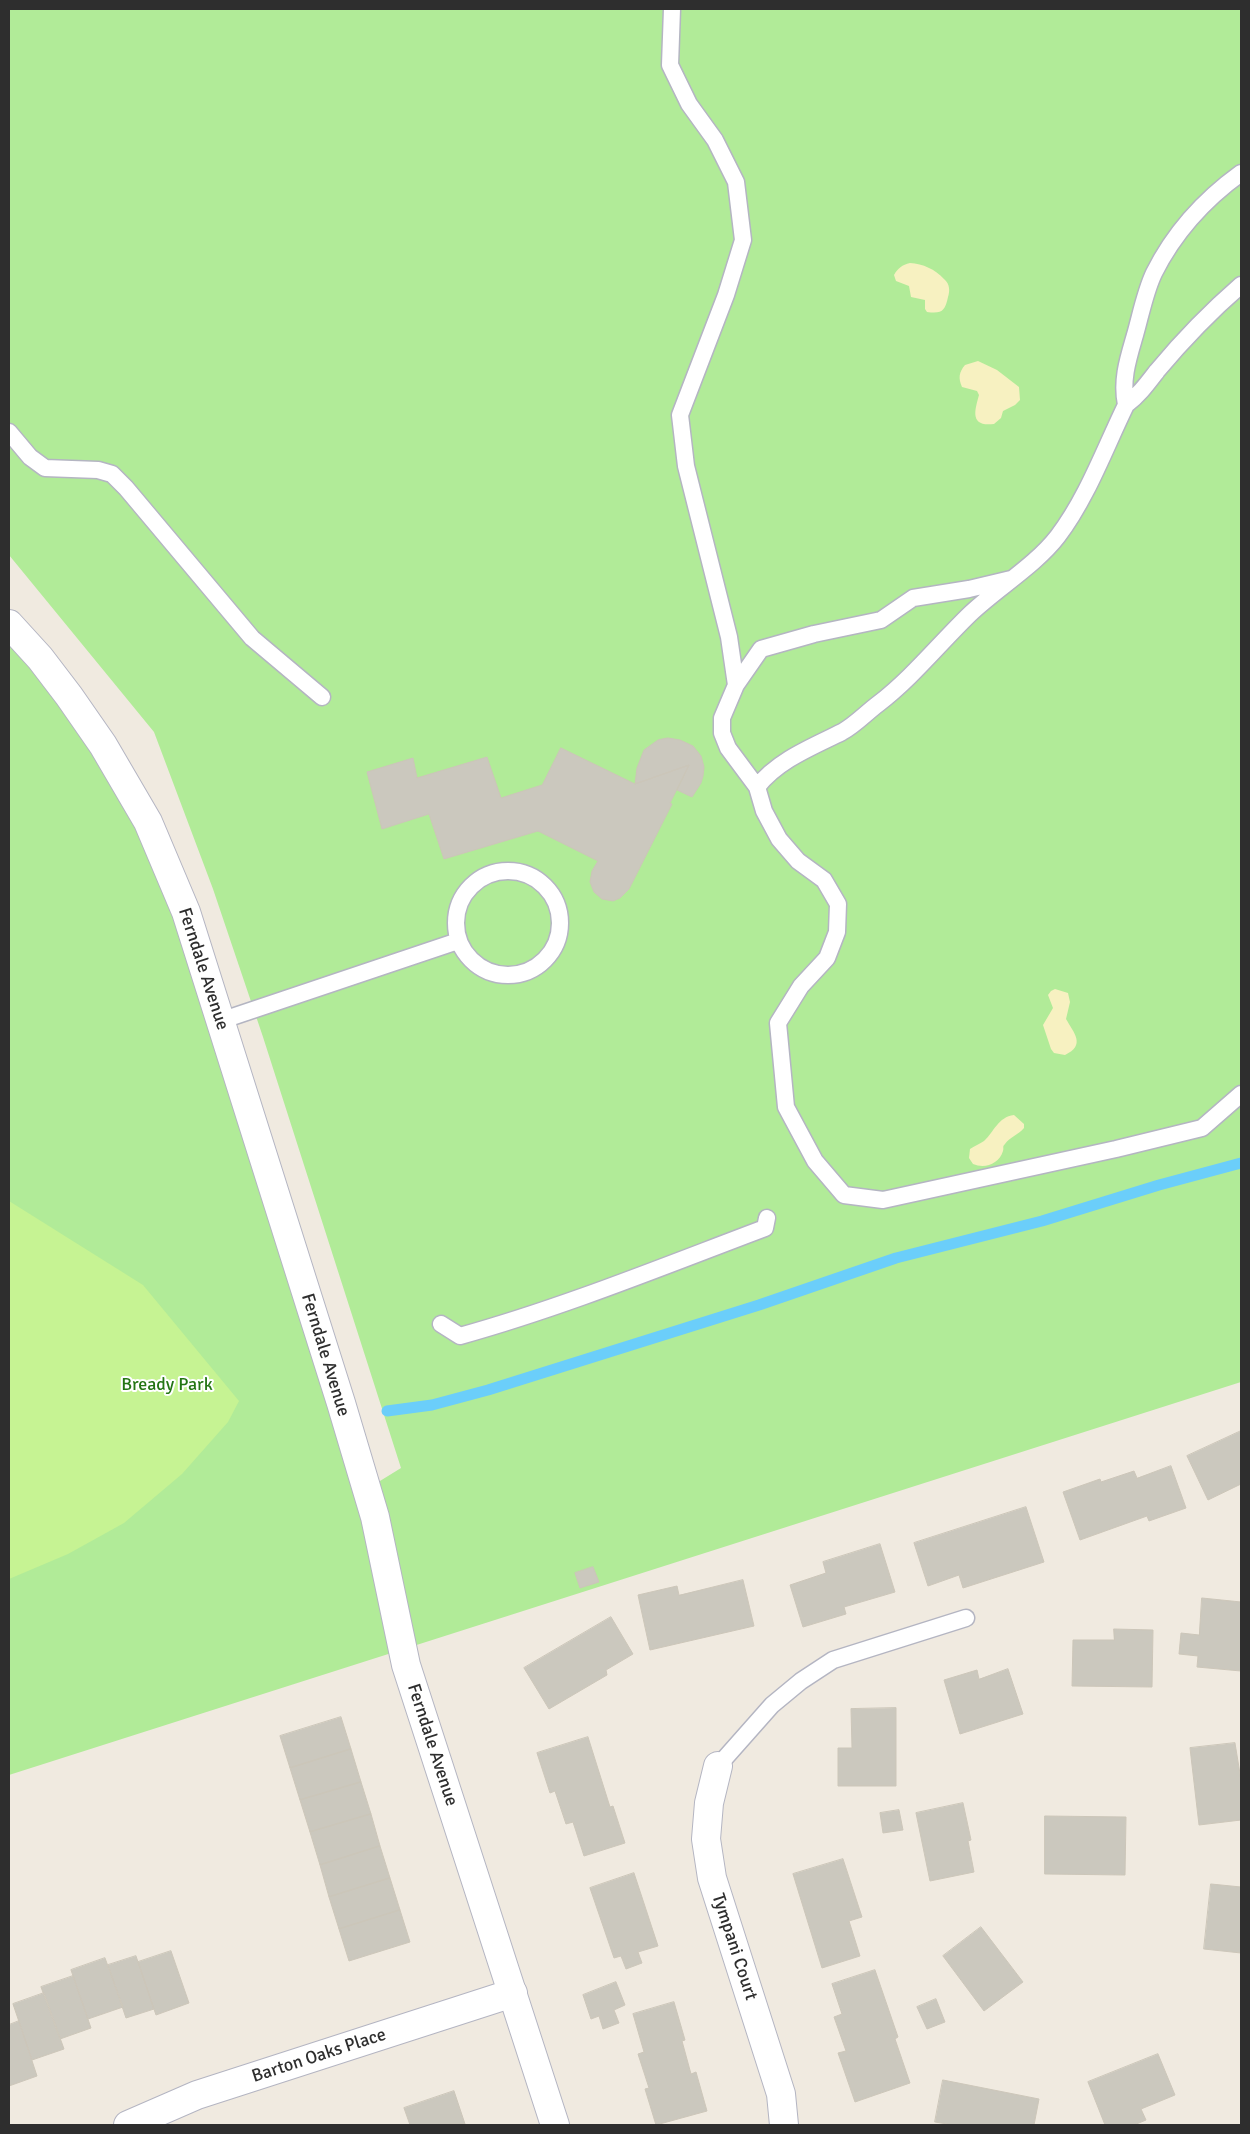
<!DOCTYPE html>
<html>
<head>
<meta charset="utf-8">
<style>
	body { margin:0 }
	#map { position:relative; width:1250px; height:2134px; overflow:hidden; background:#f0eae0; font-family:Signika,sans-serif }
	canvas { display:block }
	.frame { position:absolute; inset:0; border:10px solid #2e2e2e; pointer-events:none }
</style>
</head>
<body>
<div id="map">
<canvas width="1250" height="2134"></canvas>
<div class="frame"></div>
</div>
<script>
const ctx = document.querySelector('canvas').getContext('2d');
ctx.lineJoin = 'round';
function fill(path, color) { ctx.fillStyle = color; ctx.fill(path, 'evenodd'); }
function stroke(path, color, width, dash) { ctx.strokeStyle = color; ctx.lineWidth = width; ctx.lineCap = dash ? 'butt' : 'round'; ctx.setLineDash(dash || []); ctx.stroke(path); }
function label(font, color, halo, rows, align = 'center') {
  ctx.font = font + ' Signika,sans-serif'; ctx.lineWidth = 4; ctx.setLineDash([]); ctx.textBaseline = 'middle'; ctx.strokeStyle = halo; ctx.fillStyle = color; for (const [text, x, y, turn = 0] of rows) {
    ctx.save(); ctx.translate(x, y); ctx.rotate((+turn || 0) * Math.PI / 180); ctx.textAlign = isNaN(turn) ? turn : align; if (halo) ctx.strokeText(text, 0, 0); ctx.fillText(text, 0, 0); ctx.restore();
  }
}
const green = new Path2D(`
	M9,9H1241V1382L9,1775V642L112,762L220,1021L367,1489L401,1468L263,1037L213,889L154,732L9,555Z`);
const sand = new Path2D(`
	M910,263C923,264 935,269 944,279C950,284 950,291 948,297C945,311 942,314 927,312L925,309V300L911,297L909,286L896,281L894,275C898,268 902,265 910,263Z
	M978,361L997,370L1019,387L1020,400L1015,405L1003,411L1001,418L994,424C969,427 975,410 979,395L977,391L962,387C958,378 959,372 965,365Z
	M1055,989L1068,993L1070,1002L1066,1019C1074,1033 1086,1045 1065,1055L1054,1053L1051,1049L1043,1025L1053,1008L1048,995L1051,991Z
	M1014,1115L1024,1124V1128C1018,1135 1010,1137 1005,1144C1002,1147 1004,1147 1003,1151C999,1164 985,1169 973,1164L969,1158L970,1149C974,1146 980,1144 984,1141C994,1132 998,1117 1014,1115Z`);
const pitch = new Path2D(`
	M9,1201L143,1285L239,1401L228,1422L182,1474L124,1523L68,1554L9,1579Z`);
const stream = new Path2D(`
	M387,1411L432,1405L488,1390L759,1305L896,1258L1042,1221L1159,1185L1241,1163`);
const building = new Path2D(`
	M668,738L680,740L693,746L701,756L704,767L703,776L701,783L692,797L677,790L689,765L635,784L637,768L644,750L658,740Z
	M561,748L635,784L689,765L670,803L672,804L629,889L620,898L613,901L602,899L594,892L590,882L592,871L598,861L538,831L444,859L429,814L382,829L367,772L413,758L417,778L487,757L501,798L542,785Z
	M1241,1431V1484L1208,1500L1187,1456Z
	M1171,1466L1186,1508L1149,1521L1147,1516L1080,1540L1063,1492L1100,1479L1101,1482L1134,1471L1137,1478Z
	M1026,1507L1044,1562L963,1588L959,1575L928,1586L914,1543Z
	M880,1544L895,1592L844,1607L846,1614L803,1627L790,1585L826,1573L823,1562Z
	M593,1567L599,1582L580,1588L575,1573Z
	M743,1580L754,1626L650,1650L638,1595L677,1586L679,1595Z
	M1202,1598L1241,1602V1671L1197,1667L1198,1656L1179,1654L1181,1633L1199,1635Z
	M611,1617L633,1654L606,1670L607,1675L549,1709L524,1668Z
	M1114,1629L1153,1630L1152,1687L1072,1686L1073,1640H1114Z
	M1008,1669L1023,1714L960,1734L944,1680L977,1670L979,1679Z
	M896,1708V1786H838V1748H852L851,1709Z
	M341,1717L351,1749L290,1768L280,1736Z
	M588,1737L610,1807L613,1806L625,1843L584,1856L573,1822L566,1824L555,1791L550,1793L537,1753Z
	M1235,1743L1241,1780V1820L1199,1825L1190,1748Z
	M351,1749L361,1782L300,1800L290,1768Z
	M361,1782L371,1814L310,1832L300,1800Z
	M963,1803L971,1840L968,1841L974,1872L930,1881L916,1813Z
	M899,1810L903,1830L883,1833L880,1813Z
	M371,1814L380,1846L320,1865L310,1832Z
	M1045,1816L1126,1817L1125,1875L1045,1874Z
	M380,1846L390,1878L329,1897L320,1865Z
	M843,1859L862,1917L849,1921L860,1956L822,1968L793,1874Z
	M634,1873L658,1946L638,1952L642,1963L626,1969L621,1956L614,1958L590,1888Z
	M390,1878L400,1910L339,1929L329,1897Z
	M1211,1884L1241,1887V1953L1204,1949Z
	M400,1910L410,1942L349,1961L339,1929Z
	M981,1927L1023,1982L984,2011L943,1956Z
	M171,1951L189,2003L156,2015L138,1962Z
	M136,1956L154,2009L126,2018L108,1965Z
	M105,1958L123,2007L88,2019L71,1970Z
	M875,1970L898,2037L895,2039L910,2083L855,2102L838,2053L846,2051L834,2017L842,2014L832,1984Z
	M73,1976L91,2028L60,2039L41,1987Z
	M616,1982L625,2005L614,2010L619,2023L603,2029L599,2016L591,2019L583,1995Z
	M44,1993L64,2049L32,2060L13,2004Z
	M936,1999L945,2022L927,2029L917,2007Z
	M674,2002L685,2040L682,2041L691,2074L696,2072L707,2111L656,2125L645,2089L649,2088L638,2054L644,2052L633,2014Z
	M19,2021L37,2076L9,2086V2025Z
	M1158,2054L1175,2095L1141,2109L1146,2120L1134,2125H1105L1088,2082Z
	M943,2080L1039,2099L1034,2125H953L935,2122Z
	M454,2091L465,2124L410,2125L404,2108Z`);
const service = new Path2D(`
	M672,9L670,65L689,104L715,140L736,182L743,240L726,295L680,415L686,466L729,637L736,685
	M1126,405C1121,380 1128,359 1135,335C1141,314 1145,292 1154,273C1174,233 1205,199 1241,173
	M9,432L30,457L45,468L98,470L112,474L126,488L252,638L322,697
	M1011,579L969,589L913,598L881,620L814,634L761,649L736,685L722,718V733L728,748L757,787C778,760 812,747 842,732C855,725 866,713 878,704C912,678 939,644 970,614C996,589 1036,565 1058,536C1087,498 1105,448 1126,405C1139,395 1147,384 1157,371C1182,341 1211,311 1241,285
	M757,787L764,811L779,839L798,861L824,880L838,904L837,932L827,958L801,986L778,1023L786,1107L815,1161L844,1195L883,1200L1116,1149L1202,1128L1241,1094
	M456 923a52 52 0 1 1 104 0a52 52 0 1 1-104 0Z
	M220,1021L458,941
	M441,1324L460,1336C564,1307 664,1266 765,1228L767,1218
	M718,1766L772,1705L801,1681L833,1660L966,1618`);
const minor = new Path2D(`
	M718,1766L709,1803L706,1839L712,1878L781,2094L784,2125
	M128,2125L197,2095L513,1993`);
const tertiary = new Path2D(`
	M9,624L40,658L69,696L103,745L148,822L186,912L341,1403L375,1517L406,1665L555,2125`);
const streetNames = [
	["Ferndale Avenue",203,969,72],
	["Ferndale Avenue",325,1355,73],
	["Ferndale Avenue",432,1745,72],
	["Tympani Court",734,1947,72],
	["Barton Oaks Place",319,2056,-18]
];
const parkNames = [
	["Bready Park",167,1385]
];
fill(green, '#b1eb98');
fill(sand, '#f7f1c1');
fill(pitch, '#c6f393');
stroke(stream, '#6bcefa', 11);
fill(building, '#cbc8be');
stroke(building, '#ccc6b9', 1);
stroke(service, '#b4b5c2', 19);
stroke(minor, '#b4b5c2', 30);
stroke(tertiary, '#b4b5c2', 30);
stroke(service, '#fff', 16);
stroke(minor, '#fff', 28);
stroke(tertiary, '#fff', 28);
label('18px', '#2e2e2e', '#fff', streetNames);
label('18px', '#247514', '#fff', parkNames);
</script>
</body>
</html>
